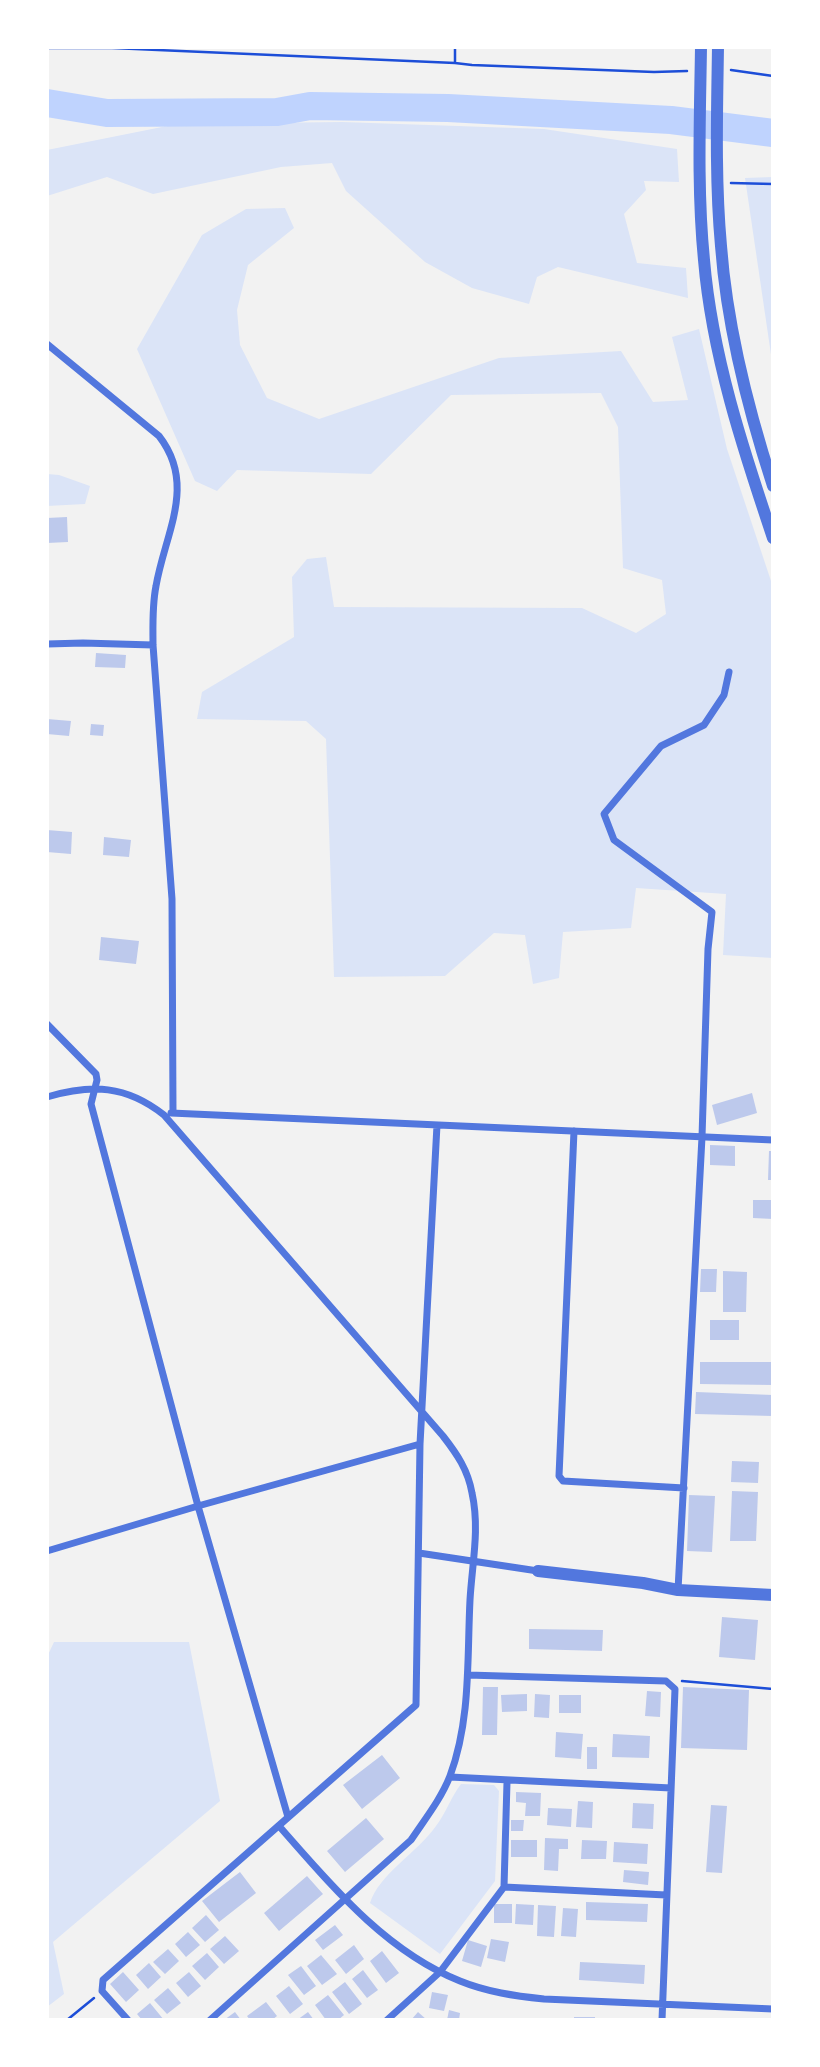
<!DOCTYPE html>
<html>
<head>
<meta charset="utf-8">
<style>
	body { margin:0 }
	#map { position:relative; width:820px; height:2067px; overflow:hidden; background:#f2f2f2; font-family:"Nunito Sans",sans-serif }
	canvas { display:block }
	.frame { position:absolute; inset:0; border:49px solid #fff; pointer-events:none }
</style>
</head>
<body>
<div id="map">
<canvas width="820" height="2067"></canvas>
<div class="frame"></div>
</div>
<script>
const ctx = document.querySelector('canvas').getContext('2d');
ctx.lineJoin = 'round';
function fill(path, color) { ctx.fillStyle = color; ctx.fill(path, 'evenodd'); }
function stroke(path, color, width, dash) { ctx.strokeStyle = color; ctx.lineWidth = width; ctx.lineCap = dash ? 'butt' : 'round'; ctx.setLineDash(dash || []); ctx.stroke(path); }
const green = new Path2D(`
	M342,122L544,129L677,149L679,182L644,181L646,190L624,214L637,263L686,268L688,298L558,267L537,277L529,304L472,288L425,262L346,191L332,163L281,167L153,194L107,177L47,196V150L177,124Z
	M773,177V368L745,178Z
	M285,208L294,228L248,265L237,310L240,345L267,398L319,419L499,358L621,351L653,402L688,400L672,337L699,329L727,449L773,587V958L723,955L726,894L636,888L631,928L563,932L559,978L533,984L525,935L494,933L445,976L334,977L326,739L306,721L197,719L202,692L294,637L292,577L307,559L326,557L334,607L582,608L636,633L666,614L662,580L623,568L618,427L601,393L451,395L371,474L237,470L217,491L195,481L137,349L202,235L246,209Z
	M47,474L59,475L90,486L85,504L47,506Z
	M54,1642H189L220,1801L53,1942L64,1994L47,2007V1657Z
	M461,1784L494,1785L499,1791L495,1881L440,1954L370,1903C379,1874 418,1852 436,1826C446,1813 451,1797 461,1784Z`);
const river = new Path2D(`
	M47,103L107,113L277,112L310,106L448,108L671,120L773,133`);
const building = new Path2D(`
	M67,517L68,542L47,543V518Z
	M96,653L126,655L125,668L95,667Z
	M47,719L71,721L69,736L47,734Z
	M91,724L104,725L103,736L90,735Z
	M47,830L72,832L71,854L47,852Z
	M104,837L131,840L129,857L103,855Z
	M101,937L139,941L136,964L99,960Z
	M752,1093L757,1113L717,1125L712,1105Z
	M710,1145L735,1146V1166L710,1165Z
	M769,1151H773V1180H768Z
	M753,1200H773V1219L753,1218Z
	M701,1269H717L716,1292H700Z
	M723,1271L747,1272L746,1312H723Z
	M710,1320H739V1340H710Z
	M700,1362H773V1385L700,1384Z
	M696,1392L773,1395V1416L695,1414Z
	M732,1461L759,1462L758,1483L731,1482Z
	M732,1491L758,1492L756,1541H730Z
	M689,1495L715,1496L712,1552L687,1551Z
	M722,1617L758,1620L755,1660L719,1657Z
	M529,1629L603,1630L602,1651L529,1649Z
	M483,1687H498L497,1735H482Z
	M683,1687L749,1690L747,1750L681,1748Z
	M647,1691L661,1692L660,1717L645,1716Z
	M527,1694V1711L502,1712L501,1695Z
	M535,1694L550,1695L549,1718L534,1717Z
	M559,1695H581V1713H559Z
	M556,1732L583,1734L581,1759L555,1757Z
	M613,1734L650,1736L649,1758L612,1757Z
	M587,1747H597V1769H587Z
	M382,1755L400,1778L362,1809L343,1785Z
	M516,1792L541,1793L540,1816H525L526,1803L516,1802Z
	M578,1801L593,1802L592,1828L576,1827Z
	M633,1803L654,1804L653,1829L632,1828Z
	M711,1805L727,1806L722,1873L706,1872Z
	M548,1808L572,1809L571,1827L547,1825Z
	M366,1818L384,1839L345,1872L327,1851Z
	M511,1820H524L523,1831H511Z
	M545,1838L568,1839V1849H559L558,1871L544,1870Z
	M511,1840H537V1857H511Z
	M582,1840L607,1841L606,1859H581Z
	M614,1842L648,1844L647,1864L613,1862Z
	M624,1870L649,1872L648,1885L623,1882Z
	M240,1872L256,1893L219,1922L202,1901Z
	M307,1876L323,1894L279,1931L264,1913Z
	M586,1902L648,1904L647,1922L586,1920Z
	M494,1904H512V1923H494Z
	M516,1904L534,1905L533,1925L515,1924Z
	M538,1905L556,1906L554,1937L537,1936Z
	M563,1908L578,1909L576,1937L561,1936Z
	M206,1915L219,1930L205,1942L192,1928Z
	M335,1925L343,1935L323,1950L315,1940Z
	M188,1932L200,1945L186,1957L175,1944Z
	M225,1936L239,1951L224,1964L210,1949Z
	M491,1939L509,1942L505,1962L487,1958Z
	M468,1940L487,1946L481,1967L462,1961Z
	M354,1945L364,1959L346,1974L335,1960Z
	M168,1949L179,1961L165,1974L153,1962Z
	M382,1951L399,1973L386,1983L370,1961Z
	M207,1953L219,1967L205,1980L192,1966Z
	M321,1955L337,1974L322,1985L307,1966Z
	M580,1962L645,1965L644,1984L579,1980Z
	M149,1963L161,1977L148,1989L136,1975Z
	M301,1966L316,1986L304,1995L288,1975Z
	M363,1970L378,1990L367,1998L352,1979Z
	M123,1972L139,1990L126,2002L110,1984Z
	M189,1972L201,1986L188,1997L176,1983Z
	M345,1982L362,2004L349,2014L332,1992Z
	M289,1986L303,2004L290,2014L276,1996Z
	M168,1988L181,2003L167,2014L154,2000Z
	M432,1992L448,1995L444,2011L429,2008Z
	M328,1995L344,2015L338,2020H326L315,2005Z
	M266,2002L277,2016L272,2020H250L247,2016Z
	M150,2003L164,2020H142L137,2014Z
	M449,2010L460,2013L459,2020H447Z
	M235,2012L241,2020H224Z
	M308,2012L314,2020H297Z
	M418,2012L427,2020H411Z
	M574,2017H595V2020H574Z`);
const path = new Path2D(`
	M455,47V63
	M47,48H112L455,63L472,65L654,72L687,71
	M731,70L773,76
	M731,183L773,184
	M682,1681L773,1689
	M67,2020L94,1998`);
const minor = new Path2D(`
	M47,344L159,436C197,485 165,533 156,586C152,606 153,626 153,645L172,899L173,1113
	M47,644L83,643L153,645
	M47,1024L96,1074L97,1080L91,1104L198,1506L288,1817
	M47,1097C92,1084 126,1085 164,1115L443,1436C457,1454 468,1470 472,1493C480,1529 472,1564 470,1600C467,1659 471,1719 450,1776C441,1799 425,1819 411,1840L210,2020
	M171,1113L773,1140
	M574,1131L559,1476L563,1481L684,1488
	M47,1551L198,1506L420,1444
	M419,1553L538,1571
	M678,1590L702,1137L708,949L712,912L614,840L604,814L661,746L704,725L724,695L729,672
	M468,1675L666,1681L675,1689L662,2020
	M450,1777L671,1788
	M279,1826C331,1885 385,1951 460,1981C487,1992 515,1996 544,1999L773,2009
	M504,1887L666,1895
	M128,2020L102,1991L103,1980L416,1705L420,1444L437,1125
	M387,2020L440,1972L504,1887L507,1782`);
const tertiary = new Path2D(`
	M701,47C700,118 697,189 704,260C712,355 743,449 773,538
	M718,47C717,113 715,180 721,246C727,327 748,409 773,486
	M538,1571L643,1583L678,1590L773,1595`);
fill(green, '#dbe4f7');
stroke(river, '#bfd3fe', 28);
fill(building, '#bdc9ec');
stroke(path, '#1d4ed8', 2.5);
stroke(minor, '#5277de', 7);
stroke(tertiary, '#5277de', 12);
</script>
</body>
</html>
